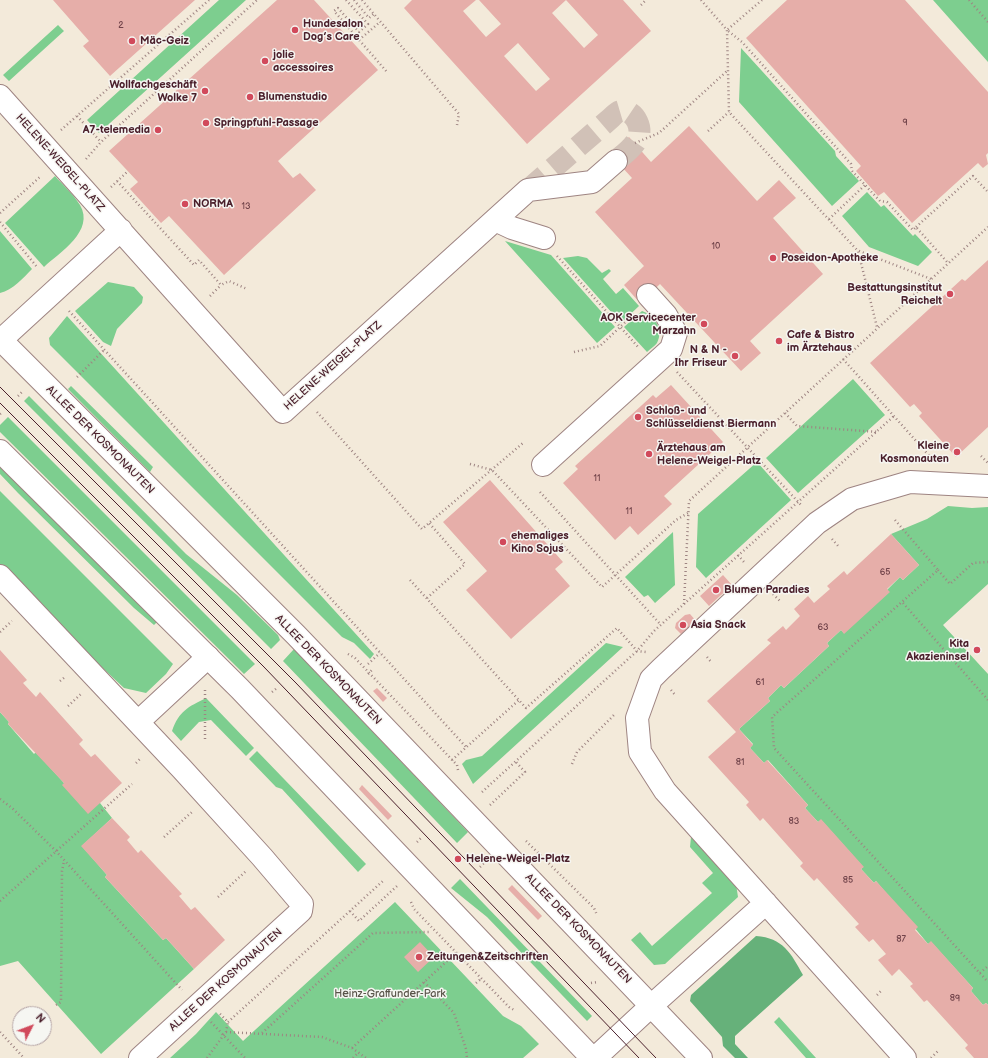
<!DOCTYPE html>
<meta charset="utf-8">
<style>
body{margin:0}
#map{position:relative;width:988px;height:1058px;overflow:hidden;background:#f3eada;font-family:"Balsamiq Sans",sans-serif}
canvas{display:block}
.north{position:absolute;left:12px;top:1006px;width:40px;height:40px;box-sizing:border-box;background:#f6f6f2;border:1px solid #b1a0a2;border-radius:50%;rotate:48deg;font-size:11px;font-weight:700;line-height:16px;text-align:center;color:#4a1f2b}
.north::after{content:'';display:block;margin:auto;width:14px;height:18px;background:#d1495b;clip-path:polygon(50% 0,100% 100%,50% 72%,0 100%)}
</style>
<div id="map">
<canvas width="988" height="1058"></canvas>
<div class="north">N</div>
</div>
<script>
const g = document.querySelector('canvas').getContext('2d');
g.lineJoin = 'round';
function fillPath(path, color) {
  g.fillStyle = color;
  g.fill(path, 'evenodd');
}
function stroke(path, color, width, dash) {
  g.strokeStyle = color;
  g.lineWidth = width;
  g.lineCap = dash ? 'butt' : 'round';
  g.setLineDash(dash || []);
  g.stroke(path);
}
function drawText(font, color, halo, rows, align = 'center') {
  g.font = font + ' "Balsamiq Sans",sans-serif';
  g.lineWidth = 3;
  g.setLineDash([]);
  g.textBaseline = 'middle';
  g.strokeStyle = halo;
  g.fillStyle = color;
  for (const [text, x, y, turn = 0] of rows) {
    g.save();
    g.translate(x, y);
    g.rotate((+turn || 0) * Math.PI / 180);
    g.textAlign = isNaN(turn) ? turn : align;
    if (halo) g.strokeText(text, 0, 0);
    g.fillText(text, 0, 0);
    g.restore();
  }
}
fillPath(new Path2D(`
 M219 0H246L99 133 87 120Z
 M933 0H988V62Z
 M58 25 64 31 9 81 3 75Z
 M741 48 835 151 836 156 859 181 832 206 739 102Z
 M55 176C63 185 73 194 80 205 95 231 60 252 44 267L5 223Z
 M867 192 881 207 884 205 913 236 915 234 932 252 918 266 869 247 842 216Z
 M0 231 32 269C23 278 13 290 0 293Z
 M505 241 551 255 615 327 597 343Z
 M578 256 587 258 602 273 609 269 611 271 603 279 616 294 623 288 639 306 621 323 563 258Z
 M108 282 134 287 143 297 142 303 117 329 111 346 103 342 75 311Z
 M642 311C655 315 664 330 657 343 655 346 650 349 647 352L624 327Z
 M67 316 374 654 370 659 354 643 342 637 50 345 49 338Z
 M853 379 885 415 798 493 766 458Z
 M71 386 153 467 150 472 68 389Z
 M29 396 186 554 237 595 278 635 280 640 271 649 24 401Z
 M8 417 255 664 244 674 0 432V425Z
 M757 462 791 500 706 578 696 567 698 514Z
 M0 467 157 622 154 625 134 608 18 493 0 474Z
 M0 491 173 664 166 674 146 693 124 688 0 572Z
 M948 506 972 508 988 507V584L943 625 988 674V1005L986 1003 983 1005 971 991 973 988 931 942 928 944 876 881 874 883 861 869 863 867 821 820 818 822 805 808 808 805 768 760 764 763 750 748 753 744 739 729 770 701 768 698 781 685 784 688 829 646 827 643 841 630 844 633 900 577 903 580 919 565 891 534 927 519Z
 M673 532 675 585 655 603 648 595 644 597 625 577Z
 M606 643 623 647 473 784 462 764 466 760 482 756Z
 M294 649 468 832 457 843 283 661Z
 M206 698 254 748 246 756 211 720 199 722 181 741 172 731C179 711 188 707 206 698Z
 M0 712 9 722 8 724 34 754 36 752 64 783 100 803 112 818 82 846 107 875 105 877 163 940 166 938 194 969 101 1054 18 961 0 966Z
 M257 751 366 864 358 872 282 789 276 787 249 759Z
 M691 837 736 884 738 897 665 964 654 965 631 940 640 932 652 946 712 893 702 883 713 873 690 847Z
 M460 879 592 1016 587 1021 487 917 451 888Z
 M395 902 503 1016 521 1026 539 1044 523 1058H170L196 1034 216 1012 243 1041Z
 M779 1017 816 1058H806L774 1022Z`), '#7dce8f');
fillPath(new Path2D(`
 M756 936C783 938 791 953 803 975L735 1036V1044L748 1058H735L723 1046 722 1037 690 1001 691 995Z`), '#66b17a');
fillPath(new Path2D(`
 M53 0H195L110 76 83 46 89 41Z
 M277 0H314L378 70 278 161 293 178 300 173 316 190 224 275 169 216 161 223 130 189 138 182 109 151Z
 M412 0H476L463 11 486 37 501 24 479 0H566L552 13 584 48 598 35 566 0H623L651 31 527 144 404 8ZM518 43 550 79 536 91 504 56Z
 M787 0H905L988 92V153L986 155 988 164 983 168 978 163 912 223 884 192 878 196 856 171 861 166 746 38Z
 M689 126 757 201 779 180 796 198 773 218 823 274 750 341 761 353 741 371 660 284 640 303 624 285 644 266 595 212 632 178 610 154 629 137 651 162Z
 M988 260V427L956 457 919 416 922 413 914 404 910 407 870 363 962 279 965 281Z
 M671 385 723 442 664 496 672 504 638 535 630 526 615 540 563 483 578 469 575 466 653 395 656 398Z
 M490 480 563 562 555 569 570 586 511 639 466 590 487 571 443 522Z
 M891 534 919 565 903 580 900 577 887 589 890 592 844 634 841 630 827 643 829 646 784 688 781 685 768 698 770 701 739 729 753 745 750 748 764 763 767 760 808 805 805 808 818 822 821 819 864 867 861 869 874 883 876 881 918 927 915 930 928 944 931 941 973 988 971 991 983 1005 986 1003 988 1005V1058H974L965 1048 968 1045 927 1000 924 1002 910 986 913 984 899 969 892 976 878 960 886 954 873 939 869 942 855 927 859 924 817 878 814 881 800 866 803 863 763 818 760 821 746 805 749 802 708 757 736 732 707 701 771 643 767 640 783 626 786 630 800 616 794 609 808 596 814 603 830 589 827 586 844 571 847 575Z
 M723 575 732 585 709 606 700 596Z
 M690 614 696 621 681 634 675 628 676 623 685 615Z
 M0 650 27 680 23 683 36 697 40 692 83 740 79 744 91 757 95 754 122 783 88 814 62 785 64 783 8 724 9 722 0 712Z
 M377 688 387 698 383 702 373 691Z
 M362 785 392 816 388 820 359 789Z
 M112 818 130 837 127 840 138 853 141 850 182 894 179 896 191 910 195 907 225 940 194 969 166 938 163 940 105 877 107 875 81 846Z
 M512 885 542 916 538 920 508 889Z
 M420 942 434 957 418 972 404 957Z`), '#e6aea9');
stroke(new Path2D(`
 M528 190 611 118C613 116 616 113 618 112 631 106 642 124 639 135 636 146 624 154 616 161`), '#d1c1b7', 22, [22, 11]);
const minor = new Path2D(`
 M0 96 283 412 528 190 592 182 616 161
 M495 220 512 228 544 238
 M1 340 121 230
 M543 465 671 349 676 333 666 315 648 295
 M0 576 182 769 262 857 302 904 301 911 140 1058
 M138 722 208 657
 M651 1006 766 903
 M905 1058 665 791 640 752 637 718 651 679 661 669 817 523 852 499 910 482 988 486`);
const major = new Path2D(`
 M0 339 296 635 701 1058
 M0 451 240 689 592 1058
 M595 1058 651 1006`);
stroke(minor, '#9e8482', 24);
stroke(major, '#9e8482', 24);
stroke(new Path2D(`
 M346 0 368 24 359 32 338 8 334 11 387 72
 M354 0 369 18 374 14
 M362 0 459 114 457 125
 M701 0 727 30 729 112 858 251 877 327
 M762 0 727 30 742 42 851 164 852 171 880 201 887 202 913 230 916 227 948 263
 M969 0 988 22
 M641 5 646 0
 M359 40 380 22
 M77 116 101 142
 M61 130 209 0
 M708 131 729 112
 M635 143 659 133 727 71
 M86 159 101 142 257 0
 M117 181 194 265 199 260 221 285 229 281 247 289
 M111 187 128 171
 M0 213 41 176
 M829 219 865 185
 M0 222 37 267
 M916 227 973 176 988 192
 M859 251 931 279
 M557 256 639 348
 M210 296 221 285
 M69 311 466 747
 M574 352 600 346 634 314
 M843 359 933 460
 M677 372 802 506
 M77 377 104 350
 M18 396 22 392
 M317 412 422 529 523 443
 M785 413 797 426 878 432
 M0 414 2 412
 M981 456 988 463
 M470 464 492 470 602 587 676 520 688 513
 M540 492 661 625
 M895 520 938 570 772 717 774 748 988 982
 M832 539 839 547
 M738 555 744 562
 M938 570 950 584 973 563 988 562
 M410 580 526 708 617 628 637 651 646 652
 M773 594 780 601
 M427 598 465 564 429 523
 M903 603 988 700
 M684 604 689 501 988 227
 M0 632 12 621
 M348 654 355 658 457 765 458 770
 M707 657 712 663
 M368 664 380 653
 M368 674 373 669
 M60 681 65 677
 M205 690V741
 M671 690 676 696
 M272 692 277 688
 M68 706 81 694
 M452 760 519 700
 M136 763 141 758
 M572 764 577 752 614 715
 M482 792 637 651 654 631 684 604 894 416
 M0 799 12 808 56 851 182 990
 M490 805 525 772 515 761
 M164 837 192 812
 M526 841 594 908 597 915
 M417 842 421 838
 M480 867 484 863
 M218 897 246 871
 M0 901 132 784
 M411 902 414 909 509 1007 514 1010
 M350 911 359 921 397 886
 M980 973 988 966
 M424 982 454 1013 466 1049 467 1058
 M476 983 482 978
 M591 983 598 982
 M877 995 882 990
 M56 1005 61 1002 62 871 64 861
 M220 1014 228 1022
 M211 1022 245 1058
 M228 1022 384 880
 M0 1032 24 1058
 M226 1032 322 1037 352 1048 366 1058
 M262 1033 373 933 429 932
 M352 1048 457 952
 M207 1058 226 1032 228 1022
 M353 1058 358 1053
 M931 1058 938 1051`), '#9e8482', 2.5, [1, 3]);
stroke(minor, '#fff', 22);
stroke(major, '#fff', 22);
stroke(new Path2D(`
 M0 387 296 683 656 1058
 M0 403 264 667 639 1058`), '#4a1f2b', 1);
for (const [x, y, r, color] of [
 [295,30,4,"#d1495b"],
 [132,41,4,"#d1495b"],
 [265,61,4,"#d1495b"],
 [205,91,4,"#d1495b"],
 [250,97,4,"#d1495b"],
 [206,123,4,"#d1495b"],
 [158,130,4,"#d1495b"],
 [185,204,4,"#d1495b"],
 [773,258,4,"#d1495b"],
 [950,294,4,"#d1495b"],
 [704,324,4,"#d1495b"],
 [779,341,4,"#d1495b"],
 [735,356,4,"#d1495b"],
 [638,417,4,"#d1495b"],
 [957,452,4,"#d1495b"],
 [649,454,4,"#d1495b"],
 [503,542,4,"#d1495b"],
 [716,590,4,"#d1495b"],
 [683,625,4,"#d1495b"],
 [977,650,4,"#d1495b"],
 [458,859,4,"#d1495b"],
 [419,957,4,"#d1495b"]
]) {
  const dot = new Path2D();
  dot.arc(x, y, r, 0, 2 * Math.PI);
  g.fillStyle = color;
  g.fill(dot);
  stroke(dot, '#f6f6f2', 1.5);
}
drawText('9px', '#71434a', null, [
 ["2",121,26],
 ["9",905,123],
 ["13",246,207],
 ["10",716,247],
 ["11",597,479],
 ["11",629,512],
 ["65",885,573],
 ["63",823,628],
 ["61",760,683],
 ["81",740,763],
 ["83",794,822],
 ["85",848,881],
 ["87",901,940],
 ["89",955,999]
]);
drawText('bold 11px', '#4a1f2b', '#f6f6f2', [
 ["Hundesalon",303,24],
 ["Dog’s Care",303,37],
 ["Mäc-Geiz",140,41],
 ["jolie",273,55],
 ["accessoires",273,68],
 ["Wollfachgeschäft",197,85,"right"],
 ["Wolke 7",197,98,"right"],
 ["Blumenstudio",258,97],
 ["Springpfuhl-Passage",214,123],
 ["A7-telemedia",150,130,"right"],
 ["NORMA",193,204],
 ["Poseidon-Apotheke",781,258],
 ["Bestattungsinstitut",942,288,"right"],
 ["Reichelt",942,301,"right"],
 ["AOK Servicecenter",696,318,"right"],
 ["Marzahn",696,331,"right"],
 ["Cafe & Bistro",787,335],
 ["im Ärztehaus",787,348],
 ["N & N -",727,350,"right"],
 ["Ihr Friseur",727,363,"right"],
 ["Schloß- und",646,411],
 ["Schlüsseldienst Biermann",646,424],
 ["Kleine",949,446,"right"],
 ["Kosmonauten",949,459,"right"],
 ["Ärztehaus am",657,448],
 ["Helene-Weigel-Platz",657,461],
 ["ehemaliges",511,536],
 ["Kino Sojus",511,549],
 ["Blumen Paradies",724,590],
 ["Asia Snack",691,625],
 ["Kita",969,644,"right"],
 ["Akazieninsel",969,657,"right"],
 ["Helene-Weigel-Platz",466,859],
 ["Zeitungen&Zeitschriften",427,957]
], 'left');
drawText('11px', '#4a1f2b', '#f6f6f2', [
 ["HELENE-WEIGEL-PLATZ",60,163,48],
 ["HELENE-WEIGEL-PLATZ",333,366,-42],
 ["ALLEE DER KOSMONAUTEN",100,440,45],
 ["ALLEE DER KOSMONAUTEN",328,670,46],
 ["ALLEE DER KOSMONAUTEN",578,929,46],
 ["ALLEE DER KOSMONAUTEN",226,980,-42]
]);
drawText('11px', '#595449', '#f6f6f2', [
 ["Heinz-Graffunder-Park",390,994]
]);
</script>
